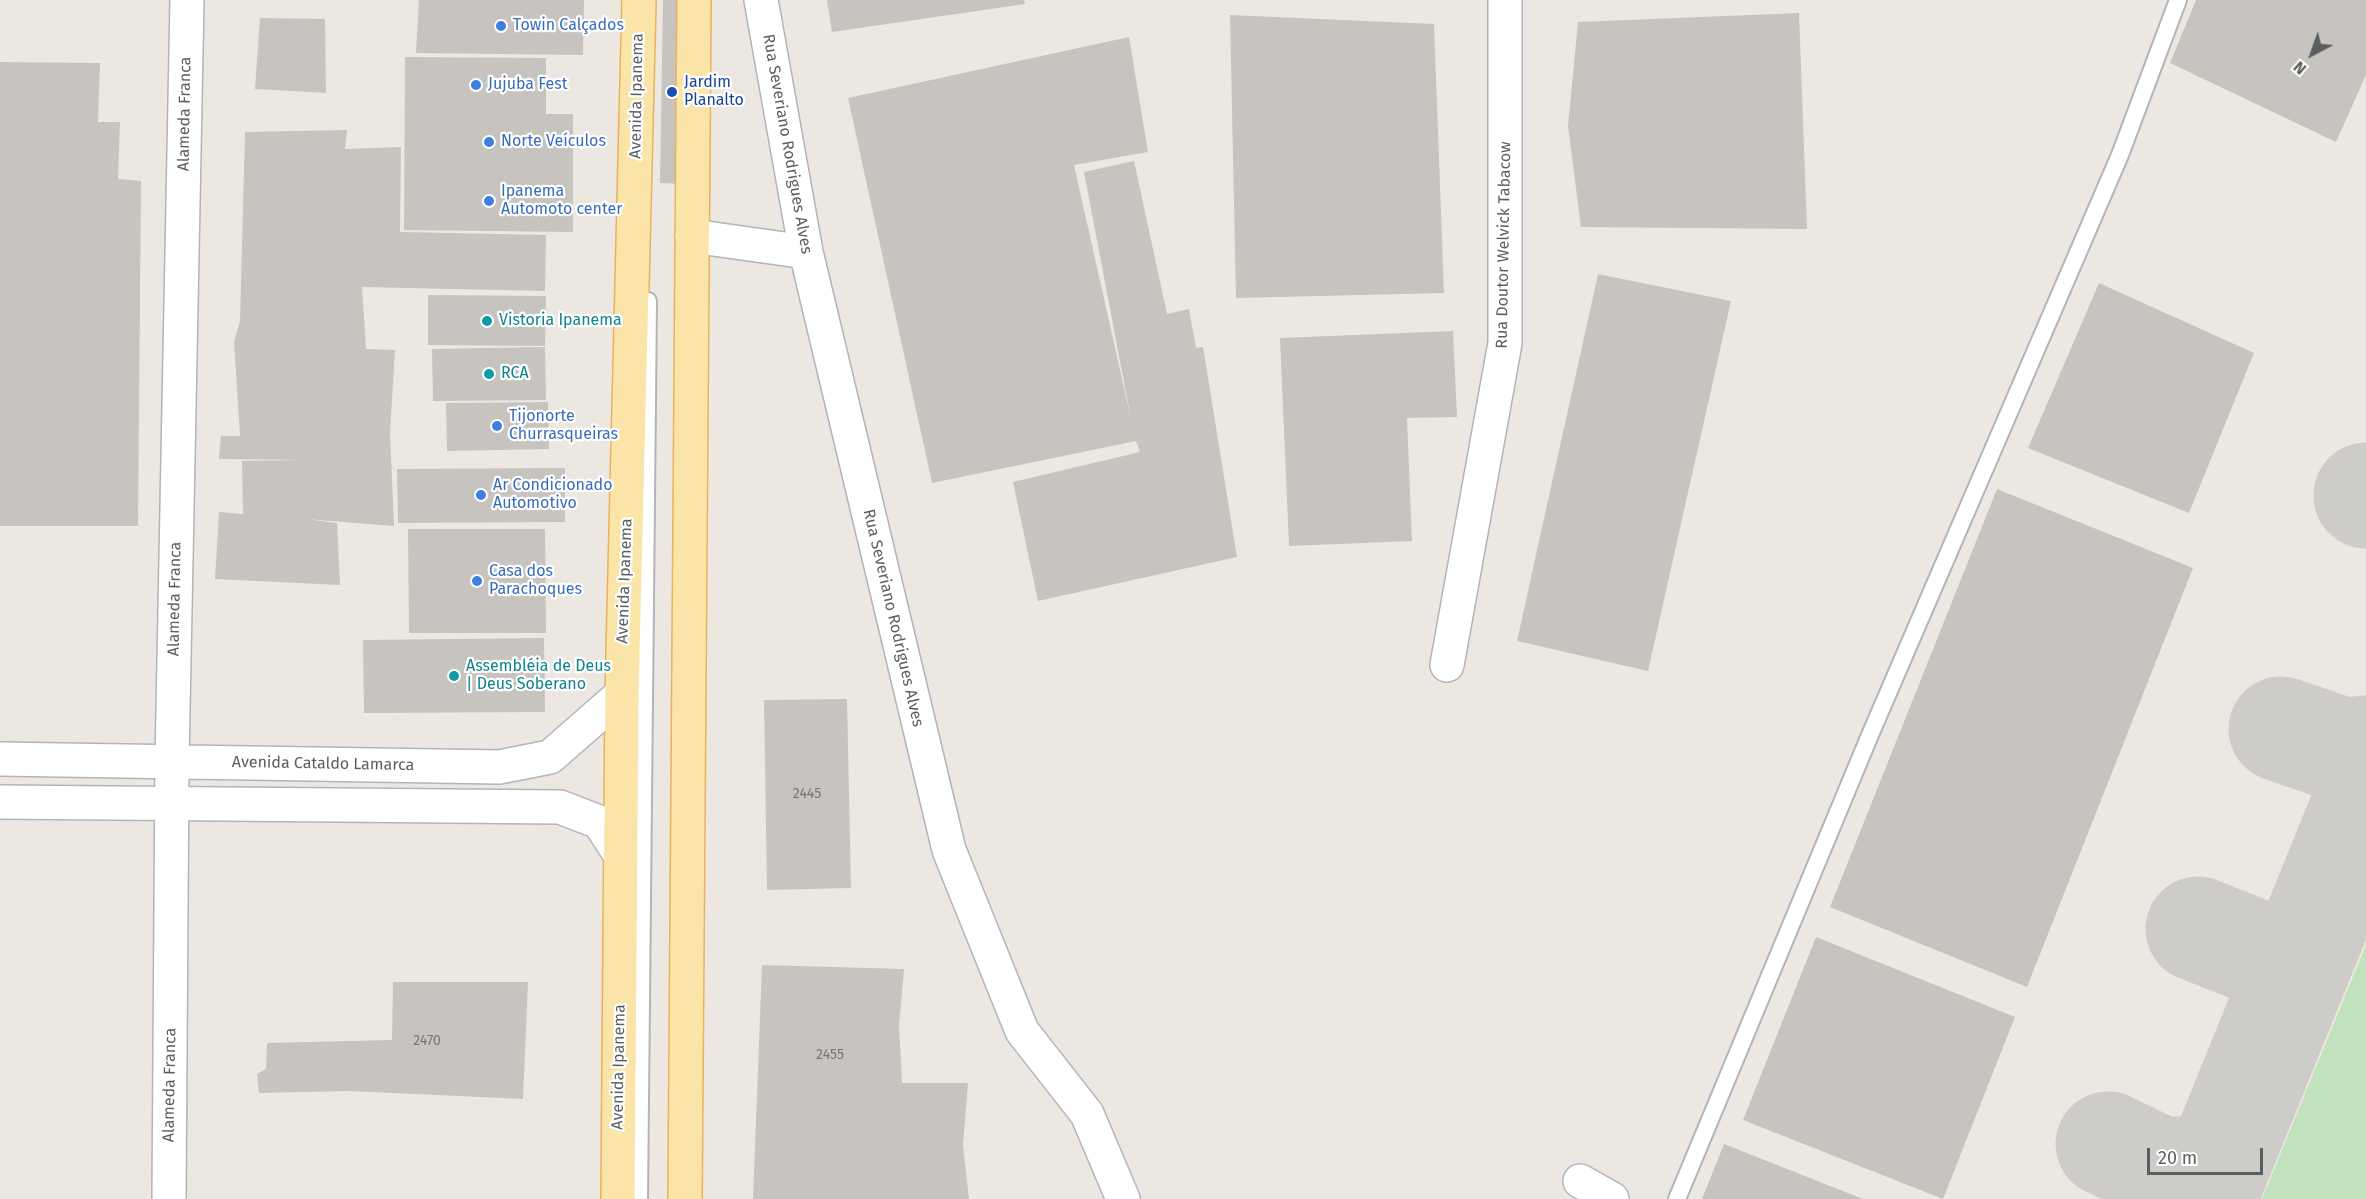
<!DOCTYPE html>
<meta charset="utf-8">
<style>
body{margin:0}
#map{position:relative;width:2366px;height:1199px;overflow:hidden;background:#ece8e1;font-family:"Fira Sans",sans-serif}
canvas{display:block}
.north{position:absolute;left:2282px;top:24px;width:60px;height:60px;-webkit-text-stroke:4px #fff;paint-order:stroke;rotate:221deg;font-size:16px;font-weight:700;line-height:24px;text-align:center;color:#5a5e61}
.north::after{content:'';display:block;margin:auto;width:21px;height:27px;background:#5a5e61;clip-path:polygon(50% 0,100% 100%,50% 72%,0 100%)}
.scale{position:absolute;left:2147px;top:1148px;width:116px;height:27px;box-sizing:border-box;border:3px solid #5a5e61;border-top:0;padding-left:8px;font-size:18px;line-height:21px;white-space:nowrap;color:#5a5e61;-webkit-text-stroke:4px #fff;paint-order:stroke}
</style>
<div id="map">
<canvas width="2366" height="1199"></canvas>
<div class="north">N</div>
<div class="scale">20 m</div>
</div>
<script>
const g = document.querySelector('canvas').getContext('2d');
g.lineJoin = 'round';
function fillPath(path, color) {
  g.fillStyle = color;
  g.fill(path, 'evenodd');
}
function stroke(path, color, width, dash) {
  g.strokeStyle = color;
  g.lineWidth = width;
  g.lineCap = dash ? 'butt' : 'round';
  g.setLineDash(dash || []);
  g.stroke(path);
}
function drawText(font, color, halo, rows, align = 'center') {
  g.font = font + ' "Fira Sans",sans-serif';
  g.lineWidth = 4.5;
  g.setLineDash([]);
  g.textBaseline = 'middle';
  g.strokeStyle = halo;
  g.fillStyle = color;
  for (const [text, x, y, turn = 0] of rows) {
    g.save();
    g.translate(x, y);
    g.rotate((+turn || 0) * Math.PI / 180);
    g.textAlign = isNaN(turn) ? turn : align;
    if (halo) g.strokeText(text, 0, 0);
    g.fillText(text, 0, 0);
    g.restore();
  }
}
fillPath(new Path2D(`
 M2366 945V1199H2262Z`), '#c2e2be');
stroke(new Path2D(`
 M2366 495V496
 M2281 729 2342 750 2366 748
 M2198 929 2261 954 2286 953 2309 940
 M2108 1144 2162 1170 2198 1168 2223 1151
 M2204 1199 2366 800`), '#ceccc9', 105);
fillPath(new Path2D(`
 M419 0H584L583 55 416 53Z
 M663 0H685L681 184 660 183Z
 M827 0H1024L1025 4 832 32Z
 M2196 0H2366V75L2336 142 2170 63Z
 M1799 13 1807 229 1581 227 1568 126 1578 22Z
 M1230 15 1434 24 1444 293 1236 298Z
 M260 18 325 19 326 93 255 89Z
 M1129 37 1148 152 1074 165 1131 419 1084 172 1134 161 1167 314 1189 309 1196 348 1203 347 1237 557 1038 601 1013 482 1140 452 1136 441 932 483 848 98Z
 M405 57 546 58V114H573V232L404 230Z
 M0 62 100 63 98 122H120L118 179 141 181 138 526H0Z
 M347 130 345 149 401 147 400 232 546 235 545 291 362 287 366 349 395 350 390 433 394 526 306 519 337 523 340 585 215 579 219 512 243 514 242 461 304 460 219 459 221 436H240L234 342 240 321 245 132Z
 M1598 274 1731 301 1648 671 1517 641Z
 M2099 283 2254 353 2189 513 2028 448Z
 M428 295 546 296 545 346 428 345Z
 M1453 331 1457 417 1407 418 1412 541 1289 546 1280 338Z
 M545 347 546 400 433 401 432 349Z
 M548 402 549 449 447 451 446 403Z
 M565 468V522L398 523 397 469Z
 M1997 489 2193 568 2027 987 1830 907Z
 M408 529H545L546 633H409Z
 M544 638 545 712 364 713 363 640Z
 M847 699 851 888 767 890 764 700Z
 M1816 937 2015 1017 1943 1199 1743 1120Z
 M762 965 904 969 899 1027 902 1083H968L963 1145 969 1199H753Z
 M393 982H528L523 1099 350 1091 259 1093 257 1074 266 1069 267 1043 392 1040Z
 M1724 1144 1863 1199H1702Z`), '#c7c3be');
const lane = new Path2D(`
 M639 1199 648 301
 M1677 1199 1870 735 2120 155 2178 0`);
const street = new Path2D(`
 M761 0 806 252 949 850 1022 1031 1087 1114 1123 1199
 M692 236 806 252
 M1447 665 1505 343V0
 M0 759 499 767 550 757 622 694
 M0 802 560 807 599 822 621 856
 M1580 1181 1612 1199
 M169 1199 172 761 187 0`);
const primary = new Path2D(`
 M618 1199 622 694 639 0
 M685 1199 694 0`);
stroke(lane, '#b2b4b8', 20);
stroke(street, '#b2b4b8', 36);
stroke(primary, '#e9b25d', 36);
stroke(lane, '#fff', 16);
stroke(street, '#fff', 33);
stroke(primary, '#fae4a7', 33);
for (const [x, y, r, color] of [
 [501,26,6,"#3f7fe0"],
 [476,85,6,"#3f7fe0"],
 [672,92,6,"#1a4fb4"],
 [489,142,6,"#3f7fe0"],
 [489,201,6,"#3f7fe0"],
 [487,321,6,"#0f9aa8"],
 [489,374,6,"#0f9aa8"],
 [497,426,6,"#3f7fe0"],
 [481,495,6,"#3f7fe0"],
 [477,581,6,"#3f7fe0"],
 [454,676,6,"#0f9aa8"]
]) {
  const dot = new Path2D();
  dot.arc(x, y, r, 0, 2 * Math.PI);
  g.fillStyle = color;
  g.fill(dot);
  stroke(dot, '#fff', 2);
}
drawText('14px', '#757778', null, [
 ["2445",807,794],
 ["2470",427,1041],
 ["2455",830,1055]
]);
drawText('16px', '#366cbe', '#fff', [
 ["Towin Calçados",513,26],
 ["Jujuba Fest",488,85],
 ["Norte Veículos",501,142],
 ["Ipanema",501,192],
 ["Automoto center",501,210],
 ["Tijonorte",509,417],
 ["Churrasqueiras",509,435],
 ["Ar Condicionado",493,486],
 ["Automotivo",493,504],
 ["Casa dos",489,572],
 ["Parachoques",489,590]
], 'left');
drawText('16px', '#164399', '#fff', [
 ["Jardim",684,83],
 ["Planalto",684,101]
], 'left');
drawText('16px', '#5a5e61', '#fff', [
 ["Avenida Ipanema",637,96,-89],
 ["Alameda Franca",185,114,-89],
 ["Rua Severiano Rodrigues Alves",787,144,80],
 ["Rua Doutor Welvick Tabacow",1504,245,-89],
 ["Avenida Ipanema",625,581,-88],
 ["Alameda Franca",175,599,-89],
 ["Rua Severiano Rodrigues Alves",893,618,77],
 ["Avenida Cataldo Lamarca",323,764,1],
 ["Avenida Ipanema",619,1067,-89],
 ["Alameda Franca",170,1085,-89]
]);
drawText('16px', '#0d838f', '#fff', [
 ["Vistoria Ipanema",499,321],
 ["RCA",501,374],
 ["Assembléia de Deus",466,667],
 ["| Deus Soberano",466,685]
], 'left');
</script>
